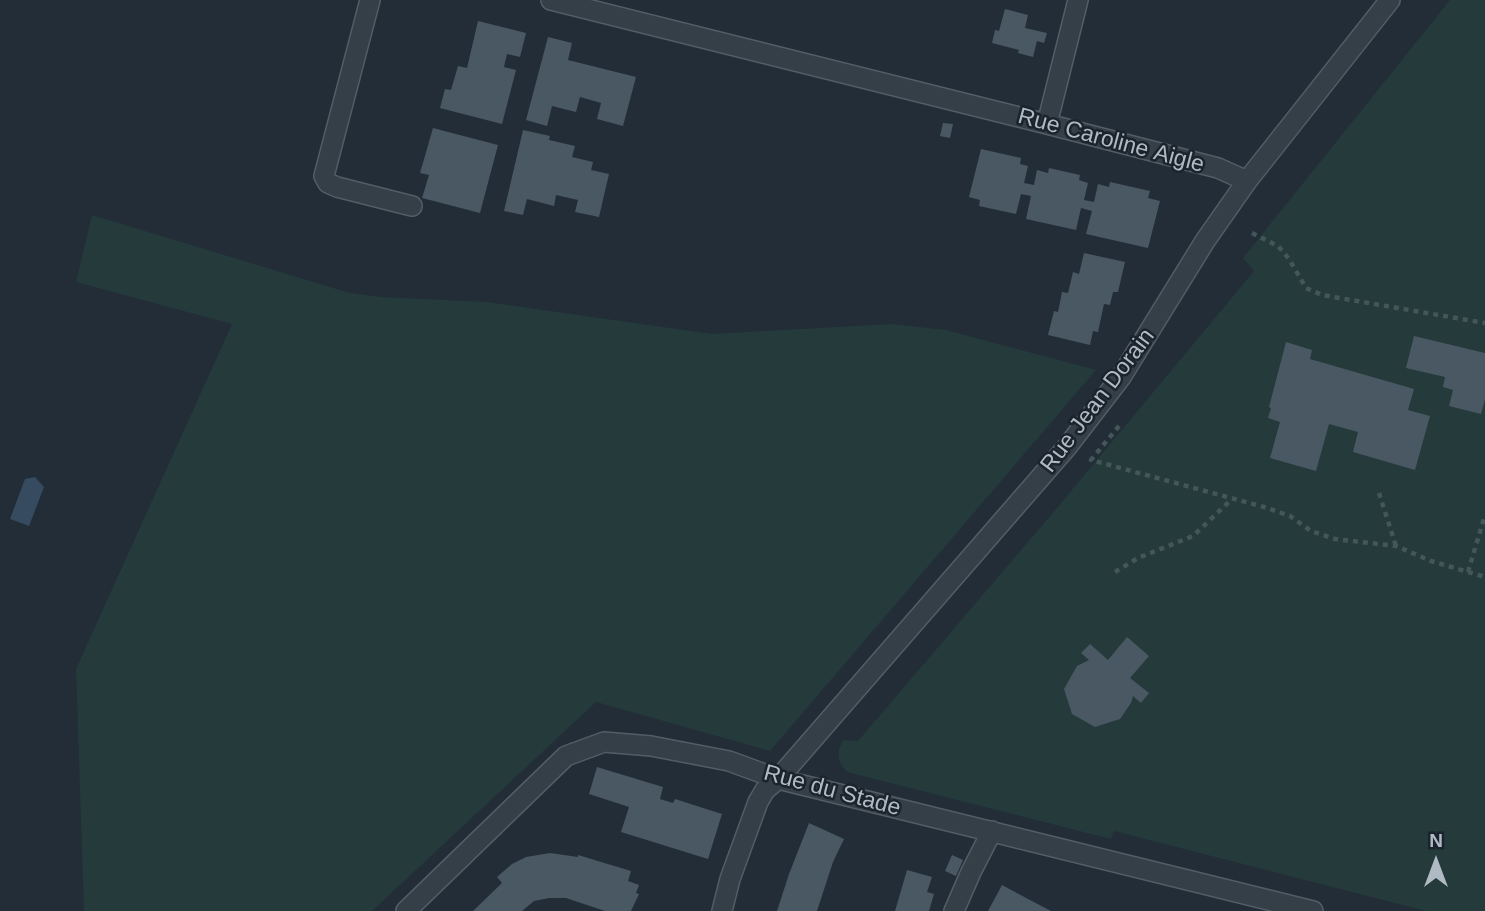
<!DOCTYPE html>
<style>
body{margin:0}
#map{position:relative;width:1485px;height:911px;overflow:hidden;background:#222d38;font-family:Arial,sans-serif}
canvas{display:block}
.north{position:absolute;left:1401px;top:827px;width:70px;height:70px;-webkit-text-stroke:5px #1b242d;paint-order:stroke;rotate:0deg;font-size:19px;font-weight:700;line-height:28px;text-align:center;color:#b0bac5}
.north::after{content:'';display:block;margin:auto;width:24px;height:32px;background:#b0bac5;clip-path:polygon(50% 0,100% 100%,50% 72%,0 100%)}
</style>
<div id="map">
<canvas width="1485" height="911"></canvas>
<div class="north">N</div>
</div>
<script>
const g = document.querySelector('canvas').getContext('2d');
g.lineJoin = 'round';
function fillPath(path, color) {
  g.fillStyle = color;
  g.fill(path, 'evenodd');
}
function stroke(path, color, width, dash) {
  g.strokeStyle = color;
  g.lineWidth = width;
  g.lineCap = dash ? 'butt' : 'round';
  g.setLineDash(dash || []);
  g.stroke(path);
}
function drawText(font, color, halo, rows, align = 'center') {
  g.font = font + ' Arial,sans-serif';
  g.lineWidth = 5;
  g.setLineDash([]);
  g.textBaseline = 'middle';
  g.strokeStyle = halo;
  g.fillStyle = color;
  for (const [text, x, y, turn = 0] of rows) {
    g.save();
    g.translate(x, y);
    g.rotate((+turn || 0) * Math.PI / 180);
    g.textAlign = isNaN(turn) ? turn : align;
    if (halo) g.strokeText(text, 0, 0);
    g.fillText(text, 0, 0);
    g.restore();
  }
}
fillPath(new Path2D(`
 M1450 0H1485V911H1426L1114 831 1111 839 847 772C837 761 836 754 843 740L858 741 1051 515 1254 271 1243 258Z
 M92 215 350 293 381 297 487 302 712 334 891 324 946 330 1096 370 770 751 596 702 372 911H84L76 669 232 324 76 282Z`), '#253a3a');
fillPath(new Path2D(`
 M35 477 44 487 29 526 10 519 25 479Z`), '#364b5f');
fillPath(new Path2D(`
 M1005 9 1028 15 1025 28 1047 33 1044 43 1037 41 1033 57 1018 53 1019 50 992 43 995 30 999 31Z
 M478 21 526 33 520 57 507 54 504 67 516 70 502 124 440 108 445 89 451 90 458 66 467 68Z
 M548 37 572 43 568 60 636 77 623 126 597 119 601 103 580 97 576 112 552 106 547 126 526 120Z
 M943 123 953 124 950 138 940 136Z
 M433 128 498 145 480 213 422 198 429 175 420 173Z
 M523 130 550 136 549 140 575 146 572 157 593 162 591 170 609 174 599 217 575 212 578 200 556 195 554 206 527 199 523 215 504 211Z
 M981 149 1021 158 1020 164 1028 166 1024 183 1034 185 1037 170 1048 173 1049 168 1080 175 1079 180 1088 183 1084 200 1094 202 1098 184 1109 187 1110 182 1150 191 1148 198 1160 201 1148 248 1086 234 1092 211 1081 208 1076 230 1026 219 1031 196 1021 194 1016 214 979 206 980 200 969 197Z
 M1084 253 1125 262 1118 292H1113L1110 305 1104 304 1098 332 1093 331 1090 345 1048 335 1054 311 1058 312 1062 292 1068 293 1073 272 1079 274Z
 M1414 336 1485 353V399L1481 414 1449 406 1453 390 1443 387 1445 377 1406 368Z
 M1286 342 1312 350 1310 359 1414 389 1408 410 1430 416 1415 470 1353 452 1358 432 1329 424 1316 471 1270 458 1280 422 1268 418 1271 408 1269 407Z
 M1127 637 1149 656 1130 678 1149 693 1141 703 1133 696 1131 703 1120 719 1095 727 1072 714 1064 689 1077 666 1089 660 1081 653 1090 644 1108 660Z
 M597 767 663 787 660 799 673 803 675 799 722 814 708 859 621 832 629 807 589 794Z
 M809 823 844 839 833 862 817 911H777L789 874Z
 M550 853 578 857V855L631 871 628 881 639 885 636 893 639 894 631 911H605L566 898H549L534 901 522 911H473L502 883 497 877 512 864 526 857Z
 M952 855 963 860 956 876 945 871Z
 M907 870 932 877 927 892 934 894 929 911H895Z
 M1002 885 1030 900 1051 911H988Z`), '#4a5864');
const street = new Path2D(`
 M370 0 324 176 328 183 337 187 412 206
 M551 0 1047 124 1218 168 1247 181
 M1047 124 1078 0
 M406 911 566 756 604 742 651 746 729 761 778 779 1313 911
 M722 911 730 879 758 802 765 790 778 779 1067 447 1121 377 1205 241 1247 181 1390 0
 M954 911 971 872 992 831`);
stroke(street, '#535d66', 22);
stroke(new Path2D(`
 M1252 233 1278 246 1289 259 1306 288 1322 295 1485 323
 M1119 426 1091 460 1264 507 1290 516 1311 531 1335 539 1396 546 1431 561 1485 577
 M1379 493 1396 546
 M1115 572 1138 558 1193 536 1232 499
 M1468 572 1485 515`), '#435758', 4.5, [5, 5]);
stroke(street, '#353f48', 19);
drawText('23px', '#b0bac5', '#1b242d', [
 ["Rue Caroline Aigle",1111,141,15],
 ["Rue Jean Dorain",1098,401,-53],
 ["Rue du Stade",832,791,15]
]);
</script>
